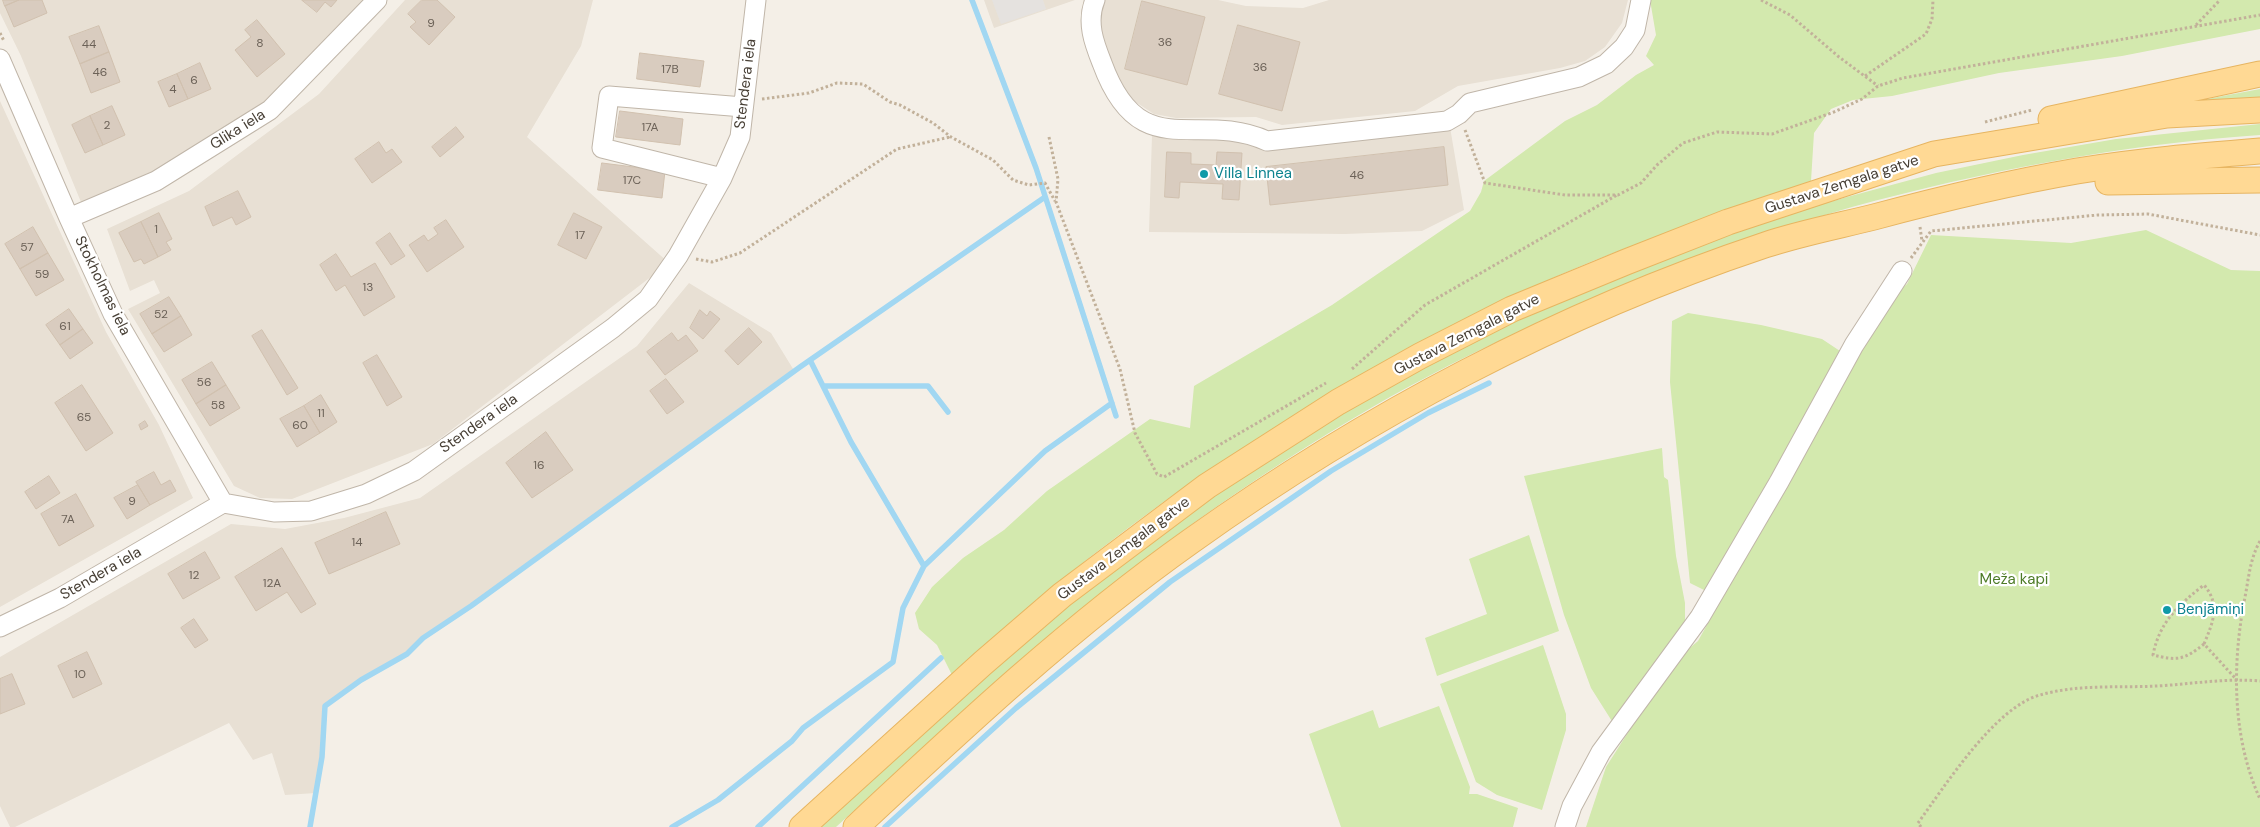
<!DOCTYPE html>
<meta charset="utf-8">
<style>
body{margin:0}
canvas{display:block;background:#f4efe7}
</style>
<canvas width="2260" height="827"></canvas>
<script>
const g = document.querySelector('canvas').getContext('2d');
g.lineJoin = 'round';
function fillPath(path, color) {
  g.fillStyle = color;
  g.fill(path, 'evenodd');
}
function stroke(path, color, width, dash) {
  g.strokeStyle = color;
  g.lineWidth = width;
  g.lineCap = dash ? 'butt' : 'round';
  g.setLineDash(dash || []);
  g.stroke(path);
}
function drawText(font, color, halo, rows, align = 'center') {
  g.font = font + ' "DM Sans",sans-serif';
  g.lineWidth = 4.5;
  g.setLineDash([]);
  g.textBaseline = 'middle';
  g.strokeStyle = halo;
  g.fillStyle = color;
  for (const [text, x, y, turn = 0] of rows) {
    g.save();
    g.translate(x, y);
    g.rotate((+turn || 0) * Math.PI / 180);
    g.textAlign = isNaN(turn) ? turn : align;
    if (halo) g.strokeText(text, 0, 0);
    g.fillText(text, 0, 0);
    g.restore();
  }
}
fillPath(new Path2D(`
 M0 0H364L272 98 178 161 83 207 21 56 0 13Z
 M405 0H593L581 46 527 137 669 263 433 444 292 499 260 498 234 486 128 309 160 293 154 280 130 291 107 229 189 191 319 94Z
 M984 0H1075L994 28Z
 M1104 0H1218L1246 6 1303 8 1329 0H1628L1622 23 1605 47 1585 61 1560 68 1458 86 1415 111 1282 125 1256 117 1176 118 1154 114 1134 101 1118 82 1105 52 1100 24Z
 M0 101 106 332 159 425 193 498 0 607Z
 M1450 127 1464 210 1422 231 1345 234 1149 232 1152 135 1237 136Z
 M689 283 771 333 795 372 603 508 471 606 423 638 407 654 361 680 325 706 322 757 316 793 285 795 272 753 253 760 229 723 15 827H10L0 806V657L231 524 285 529 344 518 420 498 637 346Z`), '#e8e0d4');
fillPath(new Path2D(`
 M1650 0H2260V29L2122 56 1999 73 1892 96 1853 100 1831 109 1814 133 1811 181C1729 214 1644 238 1562 274 1339 374 1131 508 952 675L937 645 919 629 915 613 932 587 963 558 1004 530 1047 491 1150 419 1190 428 1194 386 1332 305 1470 211 1481 192 1484 181 1565 121 1597 105 1636 75 1654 65 1646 56 1656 35Z
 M2260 89V101L2192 105 2202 100Z
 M2260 124V135C2123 144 1985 171 1852 207 1795 223 1739 245 1683 266 1625 288 1567 310 1510 336 1402 385 1298 449 1202 517 1071 609 954 720 836 827H818L1032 634 1193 509 1346 410 1501 327 1586 289 1761 222 1847 197 1936 173 2023 155 2116 139Z
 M2146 230 2231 270 2260 271V827H1586L1606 767 1673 662 1698 641 1888 300 1907 284 1931 235 2071 243Z
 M1688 313 1761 325 1822 339 1843 353 1710 593 1690 583 1670 382 1672 321Z
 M1662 448 1664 477 1668 480 1676 556 1685 603V621L1615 726 1591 688 1564 615 1524 476Z
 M1529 535 1559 631 1437 676 1425 638 1487 614 1469 559Z
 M1543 645 1566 714V730L1542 810 1497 795 1476 782 1440 684Z
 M1439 706 1470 787 1469 794H1477L1518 808 1513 827H1341L1309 734 1373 710 1379 728Z`), '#d3e9ae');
fillPath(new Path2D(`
 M992 0H1043L1046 9 1001 24Z`), '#e5e2df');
stroke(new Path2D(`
 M972 0 1036 168 1116 416
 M810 360 851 442 924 566
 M823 386H928L948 412
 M310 827 322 757 325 706 361 680 407 654 423 638 471 606 800 367 1045 197
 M672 827 718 800 792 741 803 728 893 662 903 608 924 566 1045 451 1112 403
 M758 827 941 658
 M885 827 1016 708 1170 582 1331 471 1428 413 1489 383`), '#a1d7f2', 5.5);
const building = new Path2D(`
 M3 0H19L5 6Z
 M19 0H42L47 13 14 27 5 6Z
 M302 0H337L331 7 325 2 317 12Z
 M422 0H437L455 17 429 45 410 27 416 22 408 14Z
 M1142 1 1205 17 1187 85 1125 69Z
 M257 20 285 54 257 77 235 50 251 37 245 30Z
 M1238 25 1300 42 1282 111 1219 94Z
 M99 26 109 52 80 64 69 37Z
 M109 52 120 82 91 93 80 64Z
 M640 53 704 61 700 87 637 79Z
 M200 63 211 89 188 99 177 74Z
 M177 74 188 99 169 107 158 82Z
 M112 106 125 135 103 145 90 116Z
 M620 111 683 119 680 145 616 137Z
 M90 116 103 145 85 153 72 125Z
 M456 127 464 137 440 157 432 147Z
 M379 142 386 153 392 149 402 162 372 183 355 159Z
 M1444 147 1448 185 1270 205 1266 167Z
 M1167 152 1191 153V164L1216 165 1217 152 1242 153 1239 200 1222 199 1223 184 1180 182 1179 198 1165 197Z
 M602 163 665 171 662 198 598 190Z
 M238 191 251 217 236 225 232 217 213 226 205 207Z
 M159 213 172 239 166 242 171 250 158 257 141 222Z
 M574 213 602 227 586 259 558 245Z
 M446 220 464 247 427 272 409 245 424 235 428 241 438 234 434 228Z
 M141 222 158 257 144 264 141 259 134 262 119 233Z
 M33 227 48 253 20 269 5 244Z
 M390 233 405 256 391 265 376 243Z
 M48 253 64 280 36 296 20 269Z
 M336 254 351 277 375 263 395 297 364 316 345 285 336 291 320 265Z
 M169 297 181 316 152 334 140 314Z
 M69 309 83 329 60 345 46 325Z
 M700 310 707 316 710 311 720 319 703 339 690 328Z
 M181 316 192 335 164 352 152 334Z
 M749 328 762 342 738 365 725 351Z
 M83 329 93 343 70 359 60 345Z
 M262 330 298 388 287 395 252 336Z
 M672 333 678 341 686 335 698 351 665 375 647 352Z
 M377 355 402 397 387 406 363 363Z
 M212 362 226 385 196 404 182 380Z
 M666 379 684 402 667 414 650 391Z
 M82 385 113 433 86 451 55 403Z
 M226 385 240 408 210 426 196 404Z
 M321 395 337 422 320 433 304 406Z
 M304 406 320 433 297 447 280 419Z
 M145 421 148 426 141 430 139 425Z
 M546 432 573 470 532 498 506 463Z
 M154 472 161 485 170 480 176 491 150 505 136 482Z
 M49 476 60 493 36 509 25 492Z
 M138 485 150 505 127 519 114 498Z
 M76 494 94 526 59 546 41 514Z
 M386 512 400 544 329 574 315 543Z
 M282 548 316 604 301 613 287 592 256 611 235 577Z
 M205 552 220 578 183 599 168 574Z
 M194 619 208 640 195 648 181 628Z
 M87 652 102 684 73 698 58 666Z
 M12 674 25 704 0 714V679Z`);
fillPath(building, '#d9ccbf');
stroke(building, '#d1c1af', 1);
const minor = new Path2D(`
 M1095 0C1086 22 1094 43 1102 63 1140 167 1196 109 1267 141L1447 121 1459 114 1470 103 1579 77 1606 64 1624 47 1635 30 1641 0
 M0 59 69 218 113 314 223 503
 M722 178 602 148 609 96 743 107
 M69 218 156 181 270 110 377 0
 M0 627 60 598 223 503 274 512 311 511 366 494 414 471 613 328 648 299 678 256 722 178 740 137 756 0
 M1565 827 1572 806 1601 752 1700 617 1779 482 1854 345 1902 271`);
const major = new Path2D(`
 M2051 119 2260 74
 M2108 182 2260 180
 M802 827 983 663 1062 595 1207 486 1338 402 1420 356 1512 309 1626 262 1728 222 1934 154 2167 115 2260 110
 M856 827C963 727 1071 626 1191 541 1366 416 1561 313 1765 245 1801 233 1838 226 1874 217 1941 199 2008 183 2077 171 2138 161 2199 156 2260 151`);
stroke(minor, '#c0b6a9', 21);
stroke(major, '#e7b561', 27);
stroke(new Path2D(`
 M1761 0 1790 15 1839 57 1878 86
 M2196 25 2220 0
 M0 33 4 41
 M1865 76 1926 34 1932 19 1933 0
 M762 99 809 93 837 83 863 84 890 102 900 105 933 123 951 137 993 160 1013 180 1029 185 1045 183 1055 201
 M1985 122 2032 110
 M1465 130 1485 183 1565 195H1618L1641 183 1657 165 1683 143 1717 132 1772 134 1834 112 1862 99 1878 86 1903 78 2260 15
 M1049 137 1058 179 1056 202 1120 369 1135 433 1157 474 1164 477 1326 383
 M1920 227 1922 241
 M1911 258 1931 231 2098 215 2148 214 2260 235
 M696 259 712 262 740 253 897 149 950 137
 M1352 369 1425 305 1617 195
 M2260 541C2251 557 2249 574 2246 592 2232 660 2231 735 2260 799
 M2204 644C2213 622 2221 605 2204 585 2178 605 2159 623 2153 655 2178 661 2184 660 2204 644L2236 679
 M1921 827 1918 823C1945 786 1995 707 2040 695 2078 684 2119 688 2157 686 2192 684 2225 678 2260 681`), '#c2b19a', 3, [2.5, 2.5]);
stroke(minor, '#fff', 19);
stroke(major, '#ffd994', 25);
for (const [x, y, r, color] of [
 [1204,174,5,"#0f9aa8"],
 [2167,610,5,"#0f9aa8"]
]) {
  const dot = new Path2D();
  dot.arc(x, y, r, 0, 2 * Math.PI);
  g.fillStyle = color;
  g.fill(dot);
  stroke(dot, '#fff', 2);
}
drawText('12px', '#6c6258', null, [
 ["9",431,24],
 ["36",1165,43],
 ["8",260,44],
 ["44",89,45],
 ["36",1260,68],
 ["17B",670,70],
 ["46",100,73],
 ["6",194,81],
 ["4",173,90],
 ["2",107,126],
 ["17A",650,128],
 ["46",1357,176],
 ["17C",632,181],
 ["1",156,230],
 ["17",580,236],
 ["57",27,248],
 ["59",42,275],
 ["13",368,288],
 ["52",161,315],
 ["61",65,327],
 ["56",204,383],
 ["58",218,406],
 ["11",321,414],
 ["65",84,418],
 ["60",300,426],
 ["16",539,466],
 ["9",132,502],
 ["7A",68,520],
 ["14",357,543],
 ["12",194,576],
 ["12A",272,584],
 ["10",80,675]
]);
drawText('15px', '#473f35', '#fff', [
 ["Stendera iela",746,84,-83],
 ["Glika iela",238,130,-32],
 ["Gustava Zemgala gatve",1842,185,-18],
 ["Stokholmas iela",102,286,64],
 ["Gustava Zemgala gatve",1467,335,-27],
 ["Stendera iela",479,424,-35],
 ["Gustava Zemgala gatve",1124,549,-37],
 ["Stendera iela",101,574,-30]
]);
drawText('15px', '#0d838f', '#fff', [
 ["Villa Linnea",1214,174],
 ["Benjāmiņi",2177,610]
], 'left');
drawText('15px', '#4d7b27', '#fff', [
 ["Meža kapi",2014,580]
]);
</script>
